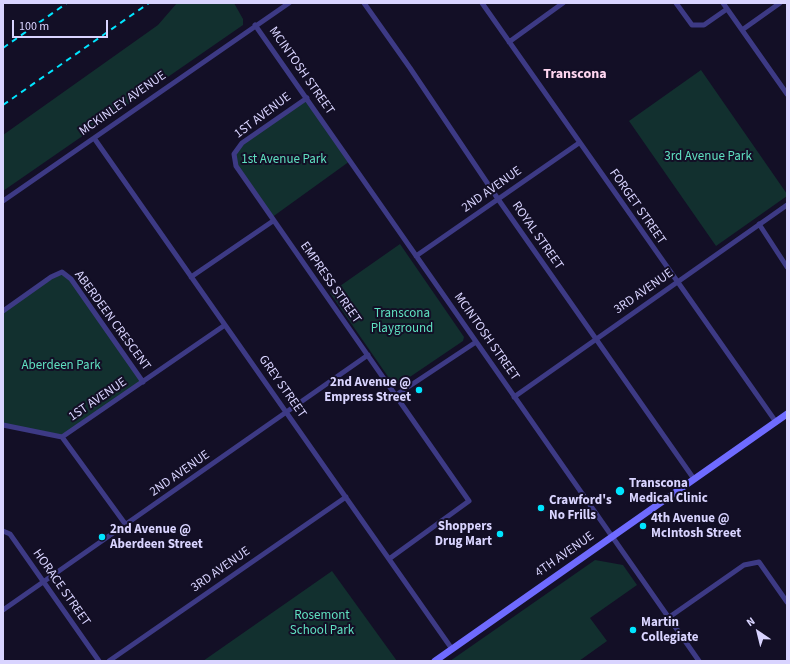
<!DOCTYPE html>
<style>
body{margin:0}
#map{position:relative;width:790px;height:664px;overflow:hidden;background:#130f26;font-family:"Source Sans 3",sans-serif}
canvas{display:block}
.frame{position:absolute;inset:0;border:4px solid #d9d4ff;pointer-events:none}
.north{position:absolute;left:738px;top:612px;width:40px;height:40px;-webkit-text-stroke:3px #130f26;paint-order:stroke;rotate:325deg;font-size:11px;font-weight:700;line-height:16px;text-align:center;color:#d9d4ff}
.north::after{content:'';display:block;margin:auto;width:14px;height:18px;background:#d9d4ff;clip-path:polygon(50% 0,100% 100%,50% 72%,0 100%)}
.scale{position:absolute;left:12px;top:20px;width:96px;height:18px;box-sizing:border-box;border:2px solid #d9d4ff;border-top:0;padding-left:5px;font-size:12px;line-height:14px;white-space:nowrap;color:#d9d4ff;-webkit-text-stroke:3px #130f26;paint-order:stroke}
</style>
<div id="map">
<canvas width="790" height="664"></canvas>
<div class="frame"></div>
<div class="north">N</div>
<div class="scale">100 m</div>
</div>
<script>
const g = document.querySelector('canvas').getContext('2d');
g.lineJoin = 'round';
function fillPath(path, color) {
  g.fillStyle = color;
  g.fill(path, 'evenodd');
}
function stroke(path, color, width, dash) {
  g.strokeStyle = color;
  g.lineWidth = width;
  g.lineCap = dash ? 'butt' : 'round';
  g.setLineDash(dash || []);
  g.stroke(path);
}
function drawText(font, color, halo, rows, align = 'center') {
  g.font = font + ' "Source Sans 3",sans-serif';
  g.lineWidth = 4;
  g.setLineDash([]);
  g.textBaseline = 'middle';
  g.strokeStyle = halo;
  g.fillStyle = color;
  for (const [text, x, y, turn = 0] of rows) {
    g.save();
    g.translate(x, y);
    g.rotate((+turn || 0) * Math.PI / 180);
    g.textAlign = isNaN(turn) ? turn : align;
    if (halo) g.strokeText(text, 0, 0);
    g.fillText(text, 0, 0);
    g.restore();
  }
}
fillPath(new Path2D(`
 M177 3H234L243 19V25L3 191V135L158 25Z
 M701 70 787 194V196L716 246 629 121Z
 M307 98 350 161 271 218 236 166 234 154 242 143Z
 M400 244 464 337 463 341 398 385 391 381 330 293Z
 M62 272 71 279 143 382 62 437 3 425V311Z
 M595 560 623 565 637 585 590 618 607 641 579 661H450Z
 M332 571 397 661H203Z`), '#12302f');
stroke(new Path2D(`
 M364 3 410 68 498 199 694 479
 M482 3 776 422
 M676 3 692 25H704L727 9
 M723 3 787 94
 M255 25 699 661
 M742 30 780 3
 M509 42 563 3
 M307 98 242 143 234 154 236 166 469 501 389 559
 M94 138 452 649
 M3 201 289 3
 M759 224 787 267
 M416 256 579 143
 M191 277 273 221
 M3 311 51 277 62 272 71 279 143 382
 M396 395 476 342
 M514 397 787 205
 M3 425 62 437
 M62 437 225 325
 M62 437 126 525
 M3 531 10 534 99 661
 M3 610 368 355
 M668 618 744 565 759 562 787 602
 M109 661 346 497`), '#3d3a85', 5);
stroke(new Path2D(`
 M435 661 787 414`), '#6f6bff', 7);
stroke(new Path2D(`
 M3 48 67 3
 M3 105 149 3`), '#00e5ff', 2, [6, 5]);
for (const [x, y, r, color] of [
 [419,390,4,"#00e5ff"],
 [620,491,5,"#00e5ff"],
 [541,508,4,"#00e5ff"],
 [643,526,4,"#00e5ff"],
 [500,534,4,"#00e5ff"],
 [102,537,4,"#00e5ff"],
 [633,630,4,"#00e5ff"]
]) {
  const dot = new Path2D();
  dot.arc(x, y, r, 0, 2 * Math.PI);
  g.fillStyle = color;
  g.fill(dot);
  stroke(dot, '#130f26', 1.5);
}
drawText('13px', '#d9d4ff', '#130f26', [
 ["MCINTOSH STREET",301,71,55],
 ["MCKINLEY AVENUE",123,104,-35],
 ["1ST AVENUE",263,116,-37],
 ["2ND AVENUE",492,190,-35],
 ["FORGET STREET",637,207,55],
 ["ROYAL STREET",537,236,55],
 ["EMPRESS STREET",330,283,55],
 ["3RD AVENUE",644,292,-35],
 ["ABERDEEN CRESCENT",112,321,54],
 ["MCINTOSH STREET",486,337,55],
 ["GREY STREET",282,387,55],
 ["1ST AVENUE",98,400,-34],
 ["2ND AVENUE",180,474,-35],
 ["4TH AVENUE",565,555,-35],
 ["3RD AVENUE",221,570,-35],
 ["HORACE STREET",61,588,55]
]);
drawText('13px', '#5fe0c0', '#130f26', [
 ["3rd Avenue Park",708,157],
 ["1st Avenue Park",284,160],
 ["Transcona",402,314],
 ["Playground",402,329],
 ["Aberdeen Park",61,366],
 ["Rosemont",322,616],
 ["School Park",322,631]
]);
drawText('bold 13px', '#d9d4ff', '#130f26', [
 ["2nd Avenue @",411,383,"right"],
 ["Empress Street",411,398,"right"],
 ["Transcona",629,484],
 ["Medical Clinic",629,499],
 ["Crawford's",549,501],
 ["No Frills",549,516],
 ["4th Avenue @",651,519],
 ["McIntosh Street",651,534],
 ["Shoppers",492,527,"right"],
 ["Drug Mart",492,542,"right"],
 ["2nd Avenue @",110,530],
 ["Aberdeen Street",110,545],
 ["Martin",641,623],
 ["Collegiate",641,638]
], 'left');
drawText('bold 14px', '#ffd6f0', '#130f26', [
 ["Transcona",575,75]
]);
</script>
